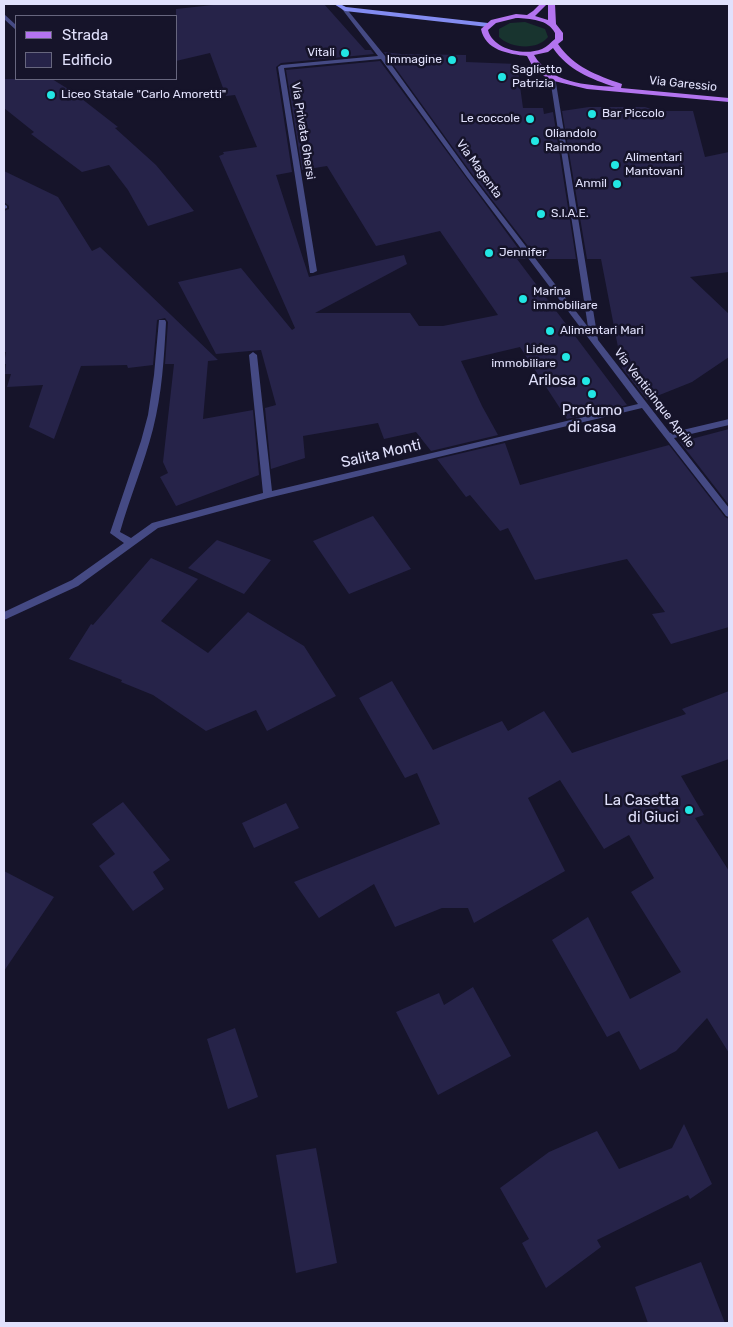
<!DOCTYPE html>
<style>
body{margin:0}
#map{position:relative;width:733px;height:1327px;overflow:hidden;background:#16142a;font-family:Rubik,sans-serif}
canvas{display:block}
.frame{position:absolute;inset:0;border:5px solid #e1e1fc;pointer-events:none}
.legend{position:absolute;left:15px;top:15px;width:162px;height:65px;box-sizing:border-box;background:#16142a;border:1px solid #67667e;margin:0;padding:6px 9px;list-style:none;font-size:15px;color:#e1e1fc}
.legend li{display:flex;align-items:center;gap:10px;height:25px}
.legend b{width:25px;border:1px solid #67667e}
</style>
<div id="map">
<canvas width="733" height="1327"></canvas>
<div class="frame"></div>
<ul class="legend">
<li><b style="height:6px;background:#b374ef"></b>Strada</li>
<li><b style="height:14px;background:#262349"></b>Edificio</li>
</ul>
</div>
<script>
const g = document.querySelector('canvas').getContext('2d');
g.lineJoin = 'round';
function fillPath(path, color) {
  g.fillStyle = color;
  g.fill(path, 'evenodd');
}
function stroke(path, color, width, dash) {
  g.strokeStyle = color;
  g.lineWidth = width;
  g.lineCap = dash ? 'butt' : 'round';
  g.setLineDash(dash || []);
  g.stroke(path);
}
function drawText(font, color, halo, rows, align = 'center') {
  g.font = font + ' Rubik,sans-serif';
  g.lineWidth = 5;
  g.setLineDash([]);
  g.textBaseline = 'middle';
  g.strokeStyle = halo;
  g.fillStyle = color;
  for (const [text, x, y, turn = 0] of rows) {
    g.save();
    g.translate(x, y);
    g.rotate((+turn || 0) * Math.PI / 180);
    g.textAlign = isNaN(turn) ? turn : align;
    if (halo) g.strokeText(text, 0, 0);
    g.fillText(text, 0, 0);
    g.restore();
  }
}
fillPath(new Path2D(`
 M525 22 545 29 548 37C537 51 510 48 499 37V29L510 23Z`), '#18342f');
fillPath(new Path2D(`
 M222 4H324L365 50H371L374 54 281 63 276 67 292 172 276 175 309 277 404 255 407 264 315 313H410L419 326H443L498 315 440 231 376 246 327 166 302 170 286 70 380 61 526 259H517L627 405 567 419 520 347 461 361 482 406 498 435 431 451 416 432 384 439 378 423 303 436 305 458 271 469 265 408 276 405 261 350 216 354 178 282 241 268 292 330 295 328 219 156 224 154 223 152 257 147 235 95 226 96 210 53 176 61V9Z
 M384 52 401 54 466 55V62L517 64 523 108H543L544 114 553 112 576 259H538L472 174Z
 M4 79H52L73 92 118 127 115 128 156 165 194 211 148 226 128 190 109 165 82 172 31 134 34 132 4 108Z
 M589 107H645L657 111H693L705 157 729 152V272L690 277 729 314V357L692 382 647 400 622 368 601 259H587L562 111Z
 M4 171 58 197 92 251 100 247 218 360 208 361 203 419 253 410 259 475 176 506 160 477 168 473 163 462 174 364H165L168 322 165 318 157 320 153 365 128 368 127 365 81 366 54 439 29 427 43 385 7 387 11 374H5L6 364H4L6 352H4V211L9 209V206L4 202Z
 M729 429V505L680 442Z
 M505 443 520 485 669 445 725 517 729 519V627L671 644 652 614 665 612 627 559 535 580 508 528 500 531 470 495 466 497 437 459Z
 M373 516 411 569 349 594 313 541Z
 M217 540 271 560 244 594 188 568Z
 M151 558 198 579 161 621 208 653 248 612 304 646 336 696 267 731 256 710 206 731 153 695 121 682 122 680 69 659 91 624 93 625Z
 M392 681 433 750 502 721 508 731 544 711 572 753 686 714 682 709 729 691V759L681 776 704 815 695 818 729 871V1053L707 1018 676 1051 640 1070 619 1031 607 1037 552 940 588 917 630 999 681 972 631 892 654 878 629 835 604 849 560 780 528 798 565 871 474 923 468 908H442L395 927 374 884 319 918 294 882 440 824 417 773 405 778 359 698Z
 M123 802 170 860 153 872 164 889 133 911 99 866 115 854 92 824Z
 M286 803 299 828 254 848 242 823Z
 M4 871 54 897 4 971Z
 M473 987 511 1056 438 1095 396 1012 439 993 444 1005Z
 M235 1028 258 1097 228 1109 207 1039Z
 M684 1124 712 1184 690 1199 688 1195 597 1240 601 1247 546 1288 522 1243 529 1239 500 1188 549 1152 597 1131 619 1169 672 1148Z
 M316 1148 337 1263 296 1273 276 1155Z
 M701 1262 725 1323H648L635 1287Z`), '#262349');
fillPath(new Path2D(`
 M345 7 385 56 471 175 588 327 550 78 555 77 598 340 670 433 729 419V425L674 438 729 508V517L726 516 642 408 268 498 158 528 78 586 4 620V612L72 580 124 543 110 533 141 441 148 415 154 375 159 320H165L166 322C164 358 162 394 153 429 144 464 130 497 120 532L131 538 152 523 263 493 249 355 253 352 257 355 272 491 638 404 467 177 381 59 284 68 317 271 313 273H310L278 67 281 65 378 56 342 9Z
 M4 14 16 25V30L4 19Z
 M4 204 7 206V208L4 209Z`), '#454a84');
fillPath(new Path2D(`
 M334 4H340L346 7 488 23 491 25 488 27 345 11Z`), '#838cf1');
fillPath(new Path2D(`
 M540 4H547L535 16 548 20V4H555L556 24 563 33V40L558 44C574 67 596 75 622 84L621 88 729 98V102L587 89 550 80 534 69 527 56C508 54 485 50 481 29L491 20 516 14 527 15 533 11ZM516 18C530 19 548 19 555 33V39C551 42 547 47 542 49 525 56 493 50 488 30L496 23ZM553 48C568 70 591 79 615 87 586 85 550 83 534 55L548 52Z`), '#b374ef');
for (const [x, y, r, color] of [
 [345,53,5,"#22e6e4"],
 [452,60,5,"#22e6e4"],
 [502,77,5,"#22e6e4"],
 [51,95,5,"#22e6e4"],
 [592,114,5,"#22e6e4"],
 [530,119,5,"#22e6e4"],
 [535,141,5,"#22e6e4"],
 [615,165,5,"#22e6e4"],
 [617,184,5,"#22e6e4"],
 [541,214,5,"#22e6e4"],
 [489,253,5,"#22e6e4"],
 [523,299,5,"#22e6e4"],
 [550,331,5,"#22e6e4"],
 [566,357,5,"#22e6e4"],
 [586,381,5,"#22e6e4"],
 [592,394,5,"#22e6e4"],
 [689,810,5,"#22e6e4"]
]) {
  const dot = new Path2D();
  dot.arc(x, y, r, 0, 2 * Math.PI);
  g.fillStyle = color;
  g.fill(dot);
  stroke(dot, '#16142a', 2);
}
drawText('12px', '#e1e1fc', '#16142a', [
 ["Vitali",335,53,"right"],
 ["Immagine",442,60,"right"],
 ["Saglietto",512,70],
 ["Patrizia",512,84],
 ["Liceo Statale \"Carlo Amoretti\"",61,95],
 ["Bar Piccolo",602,114],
 ["Le coccole",520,119,"right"],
 ["Oliandolo",545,134],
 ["Raimondo",545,148],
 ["Alimentari",625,158],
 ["Mantovani",625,172],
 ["Anmil",607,184,"right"],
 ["S.I.A.E.",551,214],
 ["Jennifer",499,253],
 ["Marina",533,292],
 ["immobiliare",533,306],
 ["Alimentari Mari",560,331],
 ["Lidea",556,350,"right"],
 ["immobiliare",556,364,"right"]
], 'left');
drawText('12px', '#e1e1fc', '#16142a', [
 ["Via Garessio",683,84,6],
 ["Via Privata Ghersi",303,131,81],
 ["Via Magenta",479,169,54],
 ["Via Venticinque Aprile",654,398,52]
]);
drawText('15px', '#e1e1fc', '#16142a', [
 ["Arilosa",576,381],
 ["Profumo",592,411,"center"],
 ["di casa",592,428,"center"],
 ["La Casetta",679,801],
 ["di Giuci",679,818]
], 'right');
drawText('15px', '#e1e1fc', '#16142a', [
 ["Salita Monti",381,454,-13]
]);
</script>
